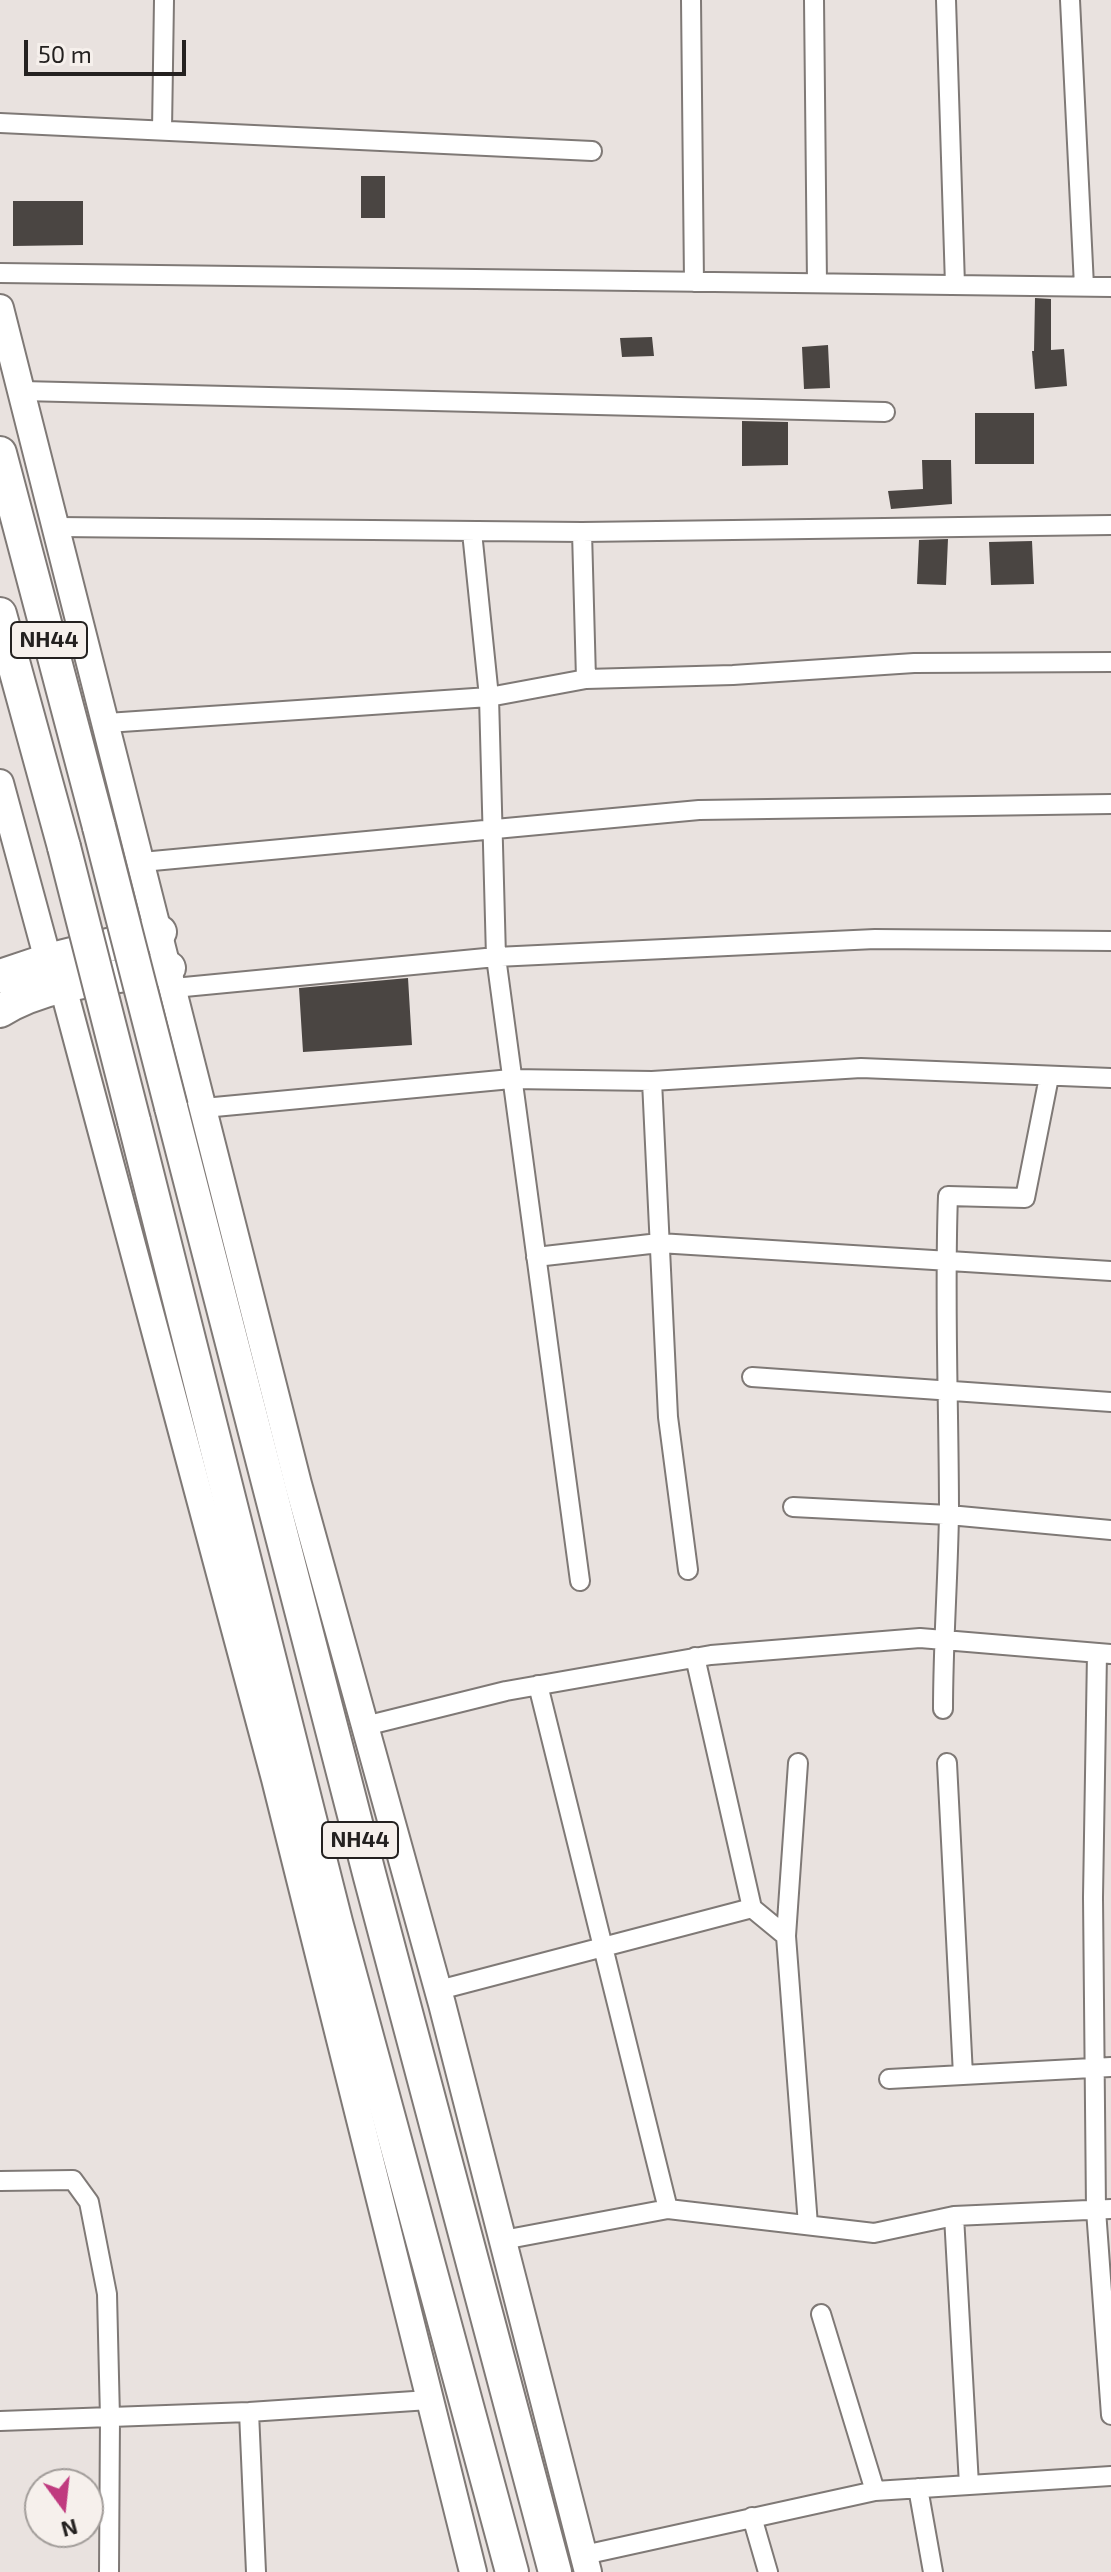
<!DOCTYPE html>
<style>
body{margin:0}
#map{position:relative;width:1111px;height:2572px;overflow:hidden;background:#e9e2df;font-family:"Exo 2",sans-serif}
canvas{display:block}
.north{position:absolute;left:24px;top:2468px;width:80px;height:80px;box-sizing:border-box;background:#f6f0ec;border:2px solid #a29d9a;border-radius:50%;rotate:165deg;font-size:22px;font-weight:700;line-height:32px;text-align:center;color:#242120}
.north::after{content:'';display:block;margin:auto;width:28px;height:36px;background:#c03b7f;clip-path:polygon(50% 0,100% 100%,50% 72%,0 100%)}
.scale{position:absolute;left:24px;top:40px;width:162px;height:36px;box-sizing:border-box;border:4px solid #242120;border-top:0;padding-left:10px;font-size:24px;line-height:28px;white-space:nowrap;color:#242120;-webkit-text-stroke:6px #f6f0ec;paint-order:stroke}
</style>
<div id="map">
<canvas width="1111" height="2572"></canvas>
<div class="north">N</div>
<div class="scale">50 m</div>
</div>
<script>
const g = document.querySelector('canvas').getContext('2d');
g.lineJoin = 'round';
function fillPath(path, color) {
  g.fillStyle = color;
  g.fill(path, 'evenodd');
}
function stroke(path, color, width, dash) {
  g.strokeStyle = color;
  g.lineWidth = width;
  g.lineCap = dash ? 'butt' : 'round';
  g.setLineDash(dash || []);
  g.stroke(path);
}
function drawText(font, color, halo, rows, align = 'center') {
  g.font = font + ' "Exo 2",sans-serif';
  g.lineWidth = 8;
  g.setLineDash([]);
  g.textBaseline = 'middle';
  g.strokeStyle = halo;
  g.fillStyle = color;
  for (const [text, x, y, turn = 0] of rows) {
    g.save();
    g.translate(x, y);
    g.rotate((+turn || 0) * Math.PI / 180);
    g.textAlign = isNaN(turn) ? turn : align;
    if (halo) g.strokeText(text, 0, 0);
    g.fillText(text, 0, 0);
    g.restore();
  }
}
fillPath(new Path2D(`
 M361 176H385V218H361Z
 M13 201H83V245L13 246Z
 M1035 298 1051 299V350L1064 349 1067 386 1035 389 1032 351H1034Z
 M652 337 654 356 622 357 620 338Z
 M828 345 830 388 804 389 802 347Z
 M975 413H1034V464H975Z
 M742 421 788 422V465L742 466Z
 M922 460H951L952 504 891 509 888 491 923 489Z
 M948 539 946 585 917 584 919 540Z
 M1032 541 1034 584 991 585 989 542Z
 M408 978 412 1045 303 1052 299 988Z`), '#4a4542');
const street = new Path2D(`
 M691 0 694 282
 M814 0 817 283
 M946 0 955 285
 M1070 0 1084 286
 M0 123 592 151
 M162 130 164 0
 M0 273 1111 287
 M22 391 885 412
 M57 527 582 532 1111 525
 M472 532 489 697 496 957 580 1581
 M582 532 586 679
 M107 723 489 697 586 679 733 675 914 663 1111 662
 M142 862 699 810 1111 804
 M174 988 496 957 875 939 1111 941
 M652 1081 668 1417 688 1570
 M204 1108 511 1079 652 1081 861 1068 1111 1078
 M536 1257 659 1243 1111 1271
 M752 1377 1111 1402
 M793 1507 949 1515 1111 1530
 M1097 1653 1093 1897 1096 2210 1111 2415
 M695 1657 752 1908 786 1936 808 2225
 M538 1685 668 2209
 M943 1709C943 1643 948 1579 949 1513 949 1407 944 1302 948 1196L1025 1198 1049 1077
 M365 1726 506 1691 711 1655 920 1638 1111 1654
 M947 1763 963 2075
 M786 1936 798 1763
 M439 1990 752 1908
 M889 2079 1111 2067
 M0 2181 73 2180 89 2202 107 2294 110 2418 109 2572
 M954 2216 969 2485
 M503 2240 668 2209 874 2233 954 2216 1111 2209
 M821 2314 875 2491
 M249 2412 256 2572
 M0 2421 249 2412 429 2400
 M918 2488 933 2572
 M752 2517 768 2572
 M584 2555 875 2491 1111 2476`);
const secondary = new Path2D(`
 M0 308 298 1484 442 2004 588 2572
 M0 783 48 960 63 987 275 1779 473 2572`);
const highway = new Path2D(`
 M0 453 99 827
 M0 614 64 847
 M0 976 48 960 160 932
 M0 1011C48 981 114 978 169 968
 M171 1107 370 1877 555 2572
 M134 1121 336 1922 512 2572`);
stroke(street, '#7f7976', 22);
stroke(secondary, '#7f7976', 30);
stroke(highway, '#7f7976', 36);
stroke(street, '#fff', 18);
stroke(secondary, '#fff', 26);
stroke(highway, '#fff', 32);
const highwayBridge = new Path2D(`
 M99 827 171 1107
 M64 847 134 1121`);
stroke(highwayBridge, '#7f7976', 36, []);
stroke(highwayBridge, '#fff', 32);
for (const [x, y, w] of [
 [49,640,76],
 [360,1840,76]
]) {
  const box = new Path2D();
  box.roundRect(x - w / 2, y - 18, w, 36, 6);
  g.fillStyle = '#f6f0ec';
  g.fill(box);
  stroke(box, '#242120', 2);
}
drawText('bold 22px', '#242120', null, [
 ["NH44",49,640],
 ["NH44",360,1840]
]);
</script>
